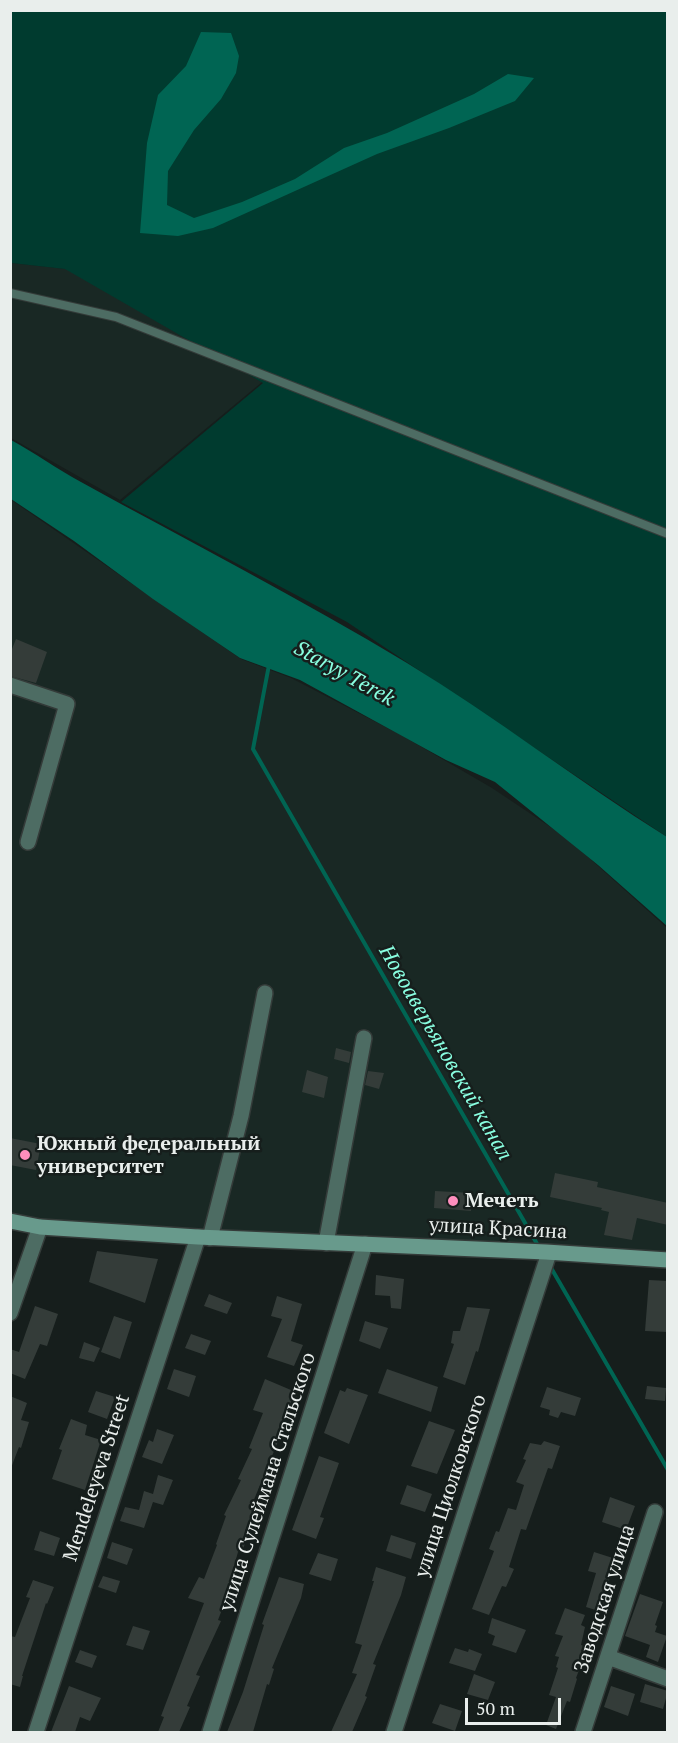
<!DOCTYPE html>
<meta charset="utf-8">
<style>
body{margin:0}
#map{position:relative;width:678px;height:1743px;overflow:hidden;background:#161e1c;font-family:"PT Serif",serif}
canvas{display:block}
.frame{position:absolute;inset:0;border:12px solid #e9eeec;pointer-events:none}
.scale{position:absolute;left:465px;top:1698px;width:96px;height:27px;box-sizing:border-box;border:3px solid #e9eeec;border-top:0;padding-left:8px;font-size:18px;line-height:21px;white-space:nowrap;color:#e9eeec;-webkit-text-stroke:4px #161e1c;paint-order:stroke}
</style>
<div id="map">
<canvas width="678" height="1743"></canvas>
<div class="frame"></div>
<div class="scale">50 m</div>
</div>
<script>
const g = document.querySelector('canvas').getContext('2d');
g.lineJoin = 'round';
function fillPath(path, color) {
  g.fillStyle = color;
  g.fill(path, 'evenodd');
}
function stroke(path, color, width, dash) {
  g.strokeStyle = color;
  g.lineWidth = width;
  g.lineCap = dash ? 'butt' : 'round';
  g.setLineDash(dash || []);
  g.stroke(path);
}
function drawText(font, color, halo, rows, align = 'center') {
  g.font = font + ' "PT Serif",serif';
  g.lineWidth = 5;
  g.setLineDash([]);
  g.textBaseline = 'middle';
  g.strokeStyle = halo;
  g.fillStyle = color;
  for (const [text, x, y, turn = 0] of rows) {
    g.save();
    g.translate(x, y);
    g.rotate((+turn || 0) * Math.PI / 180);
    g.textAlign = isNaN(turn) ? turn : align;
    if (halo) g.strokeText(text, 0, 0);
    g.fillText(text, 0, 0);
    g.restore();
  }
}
fillPath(new Path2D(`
 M11 263 67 269 262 382 120 500 11 438Z
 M10 499 241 659 291 678 401 735 492 788 567 838 667 928V1263L11 1220Z`), '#192824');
fillPath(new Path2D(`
 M11 11H667V837L347 622 121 502 263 383 65 269 11 263Z`), '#003b2f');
fillPath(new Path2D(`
 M201 32 231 33 239 56 236 73 221 99 194 130 168 171 167 205 194 218 242 202 295 179 344 148 387 133 474 94 508 74 534 78 515 101 449 128 377 154 213 228 178 236 140 233 147 143 158 95 186 66Z
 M11 440C35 453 57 469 81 482 190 542 301 599 407 663 496 717 579 782 667 837V926L598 865 495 782 446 760 300 680 240 658 153 599 74 541 11 499Z`), '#006553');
stroke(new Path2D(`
 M269 665 253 749 540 1249
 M550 1266 668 1470`), '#006553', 4);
fillPath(new Path2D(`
 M16 639 47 652 36 683 10 676V654Z
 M336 1048 351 1052 349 1063 334 1059Z
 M307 1070 328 1077 324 1098 302 1092Z
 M368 1071 384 1073 379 1089 365 1085Z
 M10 1138 41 1144 36 1170 10 1165Z
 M555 1173 598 1182 597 1187 668 1203V1225L637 1218 632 1240 604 1235 609 1212 601 1210 602 1208 550 1197Z
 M435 1191 472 1193 471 1211 434 1208Z
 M97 1251 158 1259 145 1303 89 1282Z
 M376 1275 404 1279 401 1309 391 1308 390 1296 375 1295Z
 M649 1280 668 1281V1332L645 1331Z
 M209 1294 232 1303 227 1314 204 1306Z
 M277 1296 302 1304 291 1341 303 1345 294 1366 267 1357 282 1319 271 1316Z
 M35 1306 58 1314 47 1346 40 1344 25 1379 10 1373V1349L19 1352Z
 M467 1307 490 1309 478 1352 476 1351 465 1385 443 1377 454 1344 451 1343 453 1331H460Z
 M114 1316 132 1322 120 1359 101 1352Z
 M365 1321 388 1328 380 1349 359 1341Z
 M191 1334 211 1341 205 1355 185 1348Z
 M84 1342 100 1348 94 1362 79 1358Z
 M174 1369 196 1376 189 1397 167 1389Z
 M387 1369 438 1387 431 1412 378 1393Z
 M265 1379 298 1393 253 1502 256 1503 245 1532 248 1533 242 1553 238 1552 228 1588 230 1589 218 1620 221 1621 196 1675 200 1676 187 1706 190 1707 179 1732H158L164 1717 161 1716 204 1603 188 1598 199 1577 204 1579 217 1545 216 1544 226 1516 224 1515 241 1480 238 1479 252 1449 249 1448 263 1413 253 1410Z
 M647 1386 666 1388 665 1401 645 1399Z
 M547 1387 581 1398 575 1416 561 1412 558 1418 549 1415 550 1410 540 1407Z
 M347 1388 368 1395 349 1444 324 1433 340 1390 345 1392Z
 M96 1391 115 1397 107 1419 88 1412Z
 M10 1396 27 1403 21 1420 29 1422 21 1448 19 1447 11 1468Z
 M71 1419 87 1425 85 1435 101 1440 85 1490 52 1479 62 1450 59 1449Z
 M429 1421 455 1430 437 1474 411 1466Z
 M157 1429 174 1435 162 1464 142 1457 149 1440 153 1442Z
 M544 1441 560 1446 552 1469 548 1468 526 1530 521 1529 509 1567 514 1569 506 1587 502 1586 489 1615 472 1609 494 1551 489 1549 496 1531 499 1532 508 1508 516 1510 524 1485 516 1482 526 1460 523 1459 530 1443 541 1445Z
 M319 1456 339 1463 320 1517 324 1518 316 1539 292 1530Z
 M158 1475 173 1480 163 1505 153 1502 144 1528 120 1521 125 1507 139 1510 144 1491 153 1494Z
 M407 1485 432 1494 425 1512 400 1504Z
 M610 1497 635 1506 626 1530 602 1522Z
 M40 1531 60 1538 54 1556 34 1550Z
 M391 1535 416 1543 411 1559 386 1551Z
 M112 1542 133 1549 127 1565 107 1558Z
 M594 1552 616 1559 606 1589 610 1591 602 1612 586 1607 596 1573 588 1571Z
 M318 1553 338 1559 331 1581 309 1574Z
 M376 1567 406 1577 401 1595 373 1664 376 1665 365 1696 367 1697 352 1732H331L357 1674 352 1673 362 1645 355 1643 374 1581H372Z
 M103 1576 120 1581 116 1593 98 1587Z
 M279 1577 304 1584 301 1598 272 1668 274 1669 269 1685 267 1684 253 1732H227L243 1692 264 1625 262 1624Z
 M33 1580 54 1587 47 1604 46 1603 22 1676H23L20 1687 10 1684V1636L15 1637 30 1598 26 1597Z
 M640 1594 663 1602 655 1625 657 1626 655 1632 667 1636 658 1662 646 1657 650 1645 625 1636Z
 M565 1608 585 1615 581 1625 585 1627 581 1645 588 1647 576 1678 577 1679 570 1702 567 1701 556 1729 546 1725 556 1697 549 1695 558 1668 556 1667 559 1657 555 1656 563 1636 555 1634Z
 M492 1618 526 1630 516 1653 492 1645 495 1636 488 1633Z
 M133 1626 150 1631 143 1650 126 1645Z
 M455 1648 468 1652 469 1649 482 1654 475 1671 449 1663Z
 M80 1650 97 1656 92 1668 75 1662Z
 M474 1674 495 1682 488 1700 467 1694Z
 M645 1684 668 1691 663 1709 640 1702Z
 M69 1686 101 1698 90 1721 80 1717 75 1732H51Z
 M611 1686 635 1694 628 1716 604 1707Z
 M440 1704 462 1711 455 1731 432 1723Z`), '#343c39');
const lane = new Path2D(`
 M10 293 116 317 668 534`);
const street = new Path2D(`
 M10 685 67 704 28 842
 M210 1238 241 1116 265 993
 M326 1243 364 1038
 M10 1313 40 1227
 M608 1657 668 1679
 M36 1732 198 1237
 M210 1732 365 1244
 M394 1732 549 1253
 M583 1732 655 1512`);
const secondary = new Path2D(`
 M10 1221 40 1227 198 1237 546 1252 668 1260`);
stroke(lane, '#343b39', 10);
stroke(street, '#343b39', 18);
stroke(secondary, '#343b39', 18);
stroke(lane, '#4d6c63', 8);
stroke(street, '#4d6c63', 15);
stroke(secondary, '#689a8c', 15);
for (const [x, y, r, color] of [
 [25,1155,6,"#fe8ebd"],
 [453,1201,6,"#fe8ebd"]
]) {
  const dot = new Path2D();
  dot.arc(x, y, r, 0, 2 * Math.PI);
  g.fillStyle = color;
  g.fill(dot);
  stroke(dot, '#161e1c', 2);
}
drawText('bold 20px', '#e9eeec', '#161e1c', [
 ["Южный федеральный",37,1144],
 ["университет",37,1167],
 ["Мечеть",465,1201]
], 'left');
drawText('20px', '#e9eeec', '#161e1c', [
 ["улица Красина",498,1229,3],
 ["Mendeleyeva Street",97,1478,-72],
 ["улица Сулеймана Стальского",268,1482,-72],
 ["улица Циолковского",451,1486,-72],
 ["Заводская улица",605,1599,-72]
]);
drawText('italic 21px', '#89fee0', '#161e1c', [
 ["Staryy Terek",344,674,29],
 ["Новоаверьяновский канал",445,1053,60]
]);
</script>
